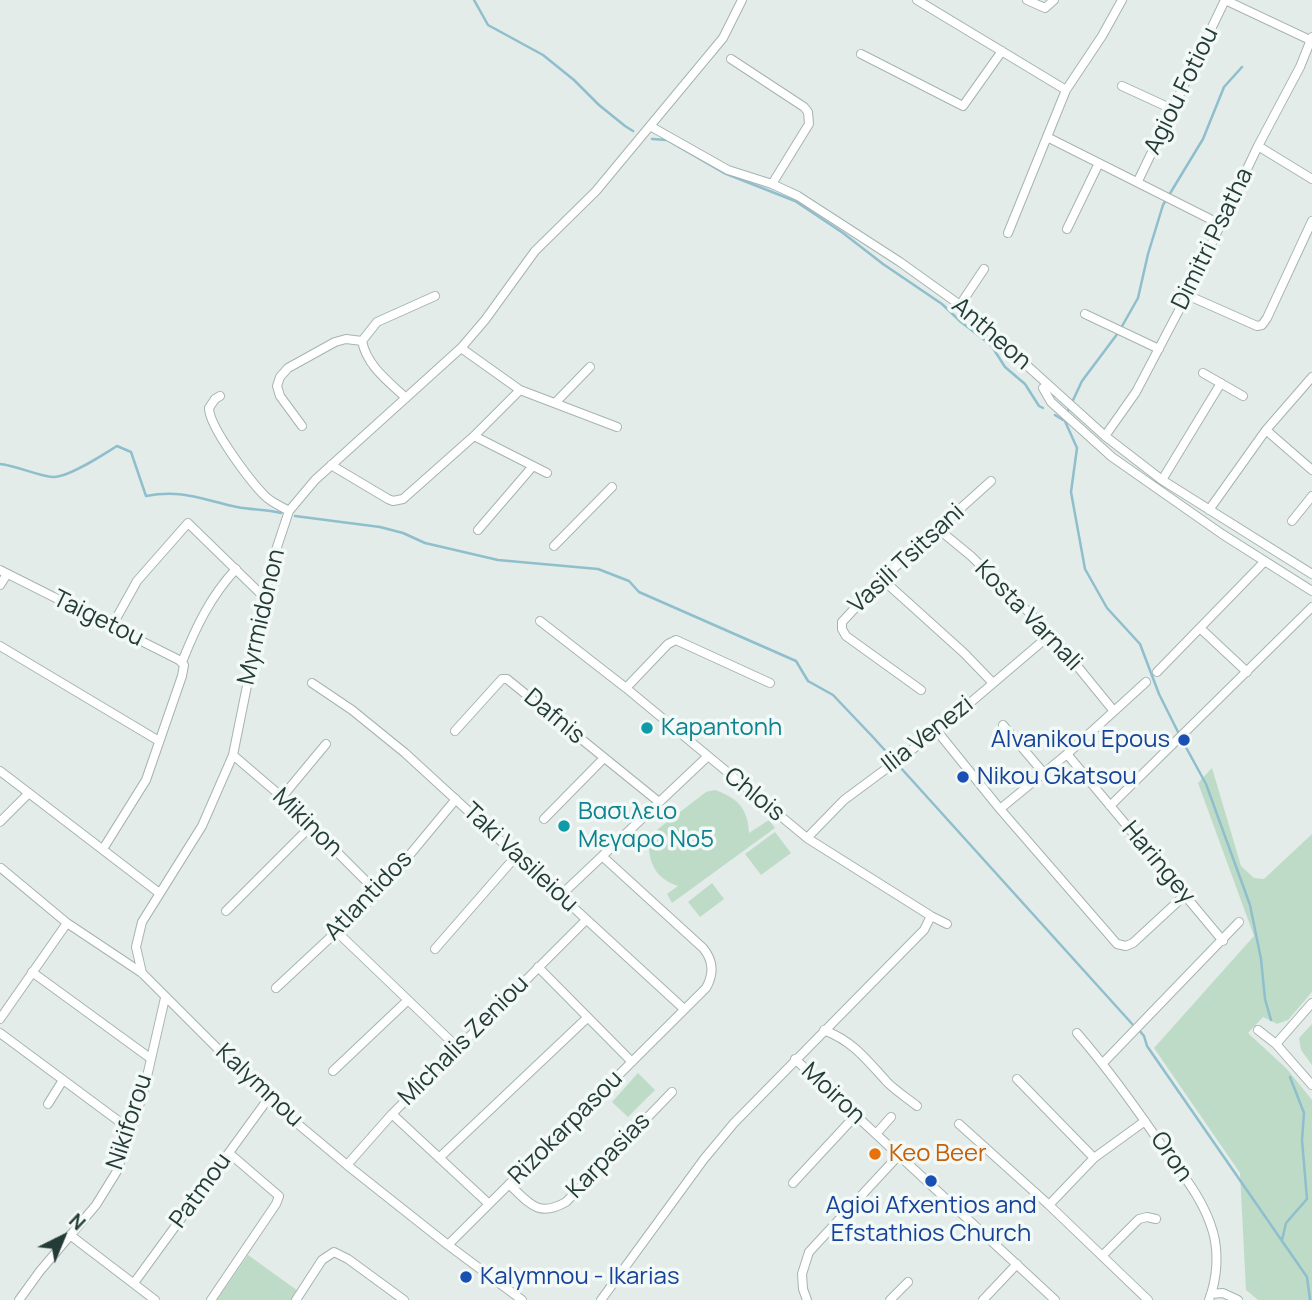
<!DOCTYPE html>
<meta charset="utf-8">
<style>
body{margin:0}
#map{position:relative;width:1312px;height:1300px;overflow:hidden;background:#e3ece9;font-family:Manrope,sans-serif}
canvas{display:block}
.north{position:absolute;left:28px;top:1202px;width:70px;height:70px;-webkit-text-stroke:5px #f3f9f6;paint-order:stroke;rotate:43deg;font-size:19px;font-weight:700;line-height:28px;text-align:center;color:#243c37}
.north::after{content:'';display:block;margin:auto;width:24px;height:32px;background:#243c37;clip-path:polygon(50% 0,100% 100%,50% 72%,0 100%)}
</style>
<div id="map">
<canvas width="1312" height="1300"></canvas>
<div class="north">N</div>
</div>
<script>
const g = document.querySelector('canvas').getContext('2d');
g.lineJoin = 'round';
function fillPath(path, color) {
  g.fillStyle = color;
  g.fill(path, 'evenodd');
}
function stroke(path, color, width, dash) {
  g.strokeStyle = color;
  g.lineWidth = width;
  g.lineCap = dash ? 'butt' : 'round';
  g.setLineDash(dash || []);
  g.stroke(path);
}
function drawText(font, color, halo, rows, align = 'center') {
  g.font = font + ' Manrope,sans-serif';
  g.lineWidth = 7;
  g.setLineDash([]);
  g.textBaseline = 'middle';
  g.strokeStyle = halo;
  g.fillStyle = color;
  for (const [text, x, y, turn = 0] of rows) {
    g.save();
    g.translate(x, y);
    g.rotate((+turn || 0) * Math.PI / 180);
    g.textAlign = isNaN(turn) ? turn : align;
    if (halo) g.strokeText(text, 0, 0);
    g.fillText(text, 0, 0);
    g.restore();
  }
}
fillPath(new Path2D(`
 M1212 768 1241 866 1254 878 1264 879 1312 834V992L1288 1020 1277 1024 1263 1017 1248 1033 1287 1069 1312 1100V1300H1258L1246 1290 1240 1173 1154 1048 1254 936 1198 783Z
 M715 790C738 798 748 809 749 833L769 820 775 828 672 903 667 894 678 886C659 880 649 866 649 846L658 829 706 792Z
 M775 832 791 853 761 875 745 854Z
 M712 883 724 899 700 917 688 902Z
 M1312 1024V1065L1301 1050 1299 1038Z
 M638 1073 655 1090 628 1117 612 1102Z
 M248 1255 298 1291 292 1300H217Z`), '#bedbc8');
stroke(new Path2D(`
 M474 0 488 25 543 55 574 80 599 105 625 126 633 131
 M652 139 667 140 724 173 795 201 843 233 883 264 942 304 961 322 991 345 1005 367 1025 384 1039 406 1043 408
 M1121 328 1138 298 1148 254 1163 205 1203 139 1224 87 1242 67
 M1067 413 1082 381 1118 333
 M1055 415 1063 420
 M1064 419 1077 448 1071 492 1085 569 1107 608 1140 644 1159 694 1179 734
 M0 464C18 466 38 476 53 477 68 478 104 454 117 446L131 452 146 496C183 489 203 500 237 507 252 510 266 509 281 513
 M295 516 380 527 403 533 425 543 498 560 598 569 629 581 639 592 796 661 808 681 833 695 872 736 1134 1026
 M1182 740 1206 784 1250 905 1261 959 1265 999 1271 1020
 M1139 1030 1144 1036 1147 1046 1307 1277 1310 1300
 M1282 1240 1286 1223 1307 1199 1302 1140 1304 1113 1290 1077`), '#8fbecd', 2.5);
const minor = new Path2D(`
 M917 0 1066 90
 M1027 0 1045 8 1054 0
 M1225 0 1310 40
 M861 54 963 106 1002 51
 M731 59 804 107 808 112 809 124 772 184
 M1122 86 1172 109
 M650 126 728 170 772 184 798 196 900 262 960 305 1105 436 1162 480 1312 574
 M1047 137 1222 225
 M1258 146 1312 179
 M1138 181 1225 0
 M1067 229 1099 163
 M1008 233 1066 90 1102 36 1122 0
 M1187 295 1257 326 1262 325 1267 318 1312 221
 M960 305 984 269
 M1085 314 1159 349
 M362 341C367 366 388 381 406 398
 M461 348 520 390 617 427
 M1203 373 1243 396
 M1043 388 1051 402 1112 457 1222 534 1312 591
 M220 396 215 399 209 408C209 427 251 482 265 496 272 503 281 506 289 511
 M555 403 590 367
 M302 426 280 396 277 386 280 377 288 368 335 342 346 339 362 341 377 322 435 296
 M1266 430 1312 470
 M474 436 547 473
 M1105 436 1136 392 1187 295 1258 146 1300 67 1312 37
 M331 465 388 499 393 501 403 499 474 436 520 390
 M1162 480 1221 383
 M1209 510 1266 430 1312 377
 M1292 521 1312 496
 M937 528 971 556 1051 634 1113 710
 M478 530 533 466
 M554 546 612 487
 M0 570 179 660 184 665 182 676 146 780 103 849
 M882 579 964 653 993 683
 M0 585 7 574
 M540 621 626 688 807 838 931 916 947 924
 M112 626 137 581 188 523 265 598
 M1200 628 1247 672
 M0 646 159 741
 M182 662C196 627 210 597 236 569
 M1157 672 1265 561
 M312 683 352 710 405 753 684 1009
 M626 688 668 644 676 640 770 683
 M921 690 846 636 842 629V622L882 579 991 481
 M1003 725 1042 771
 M455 731 502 679H507L659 802
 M937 731 1000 809 1117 944 1126 946 1133 943 1185 895
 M1067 754 1223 941
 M233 755 282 797 378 893
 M0 771 158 892
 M282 797 326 744
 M1110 806 1312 607
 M1000 809 1067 754 1146 682
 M544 819 603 759
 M0 822 29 793
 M807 838 844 800 937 731 1051 634
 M1 868 67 923 142 973 268 1099 347 1165 448 1245 522 1300
 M561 895 707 757
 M226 911 311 826
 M336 931 457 1047
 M435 949 517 855
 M538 967 632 1062
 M32 972 150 1058
 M142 973 136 947 142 922 202 826 233 755 272 562 289 511 315 480 461 348 485 320 535 251 596 191 723 38 742 0
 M276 988 378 893 456 799
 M0 1019 67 923
 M824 1030C854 1042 866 1059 887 1082 896 1091 907 1098 917 1106
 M1258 1030 1276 1044 1312 1085
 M0 1033 132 1131
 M1077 1033C1109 1070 1137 1109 1164 1149 1183 1175 1204 1200 1213 1232 1219 1254 1217 1279 1209 1300
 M1276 1044 1312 1003
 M795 1059 1055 1300
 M1103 1063 1239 922
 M333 1071 408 1000
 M1017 1079 1094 1158
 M48 1104 63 1080
 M392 1114 489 1204
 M959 1124 1049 1205 1148 1300
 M876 1134 891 1117
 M439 1158 587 1018
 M347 1165 392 1114 586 920
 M793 1183 856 1115
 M509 1184C529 1203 538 1218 566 1202L672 1092
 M1049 1205 1094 1158 1145 1121
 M70 1235 155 1300
 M448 1245 706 988C714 974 714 961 703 948L602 856
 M1102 1256 1139 1219 1147 1217 1156 1219
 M134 1283 268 1099
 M1211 1294 1223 1293 1238 1300
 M19 1300 40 1271 96 1205 117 1171 143 1094 165 998
 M211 1300 276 1204 279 1196 229 1153
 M296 1300 322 1260 334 1252 348 1259 404 1300
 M601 1300 704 1159 734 1123 924 930 931 916
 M807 1300 803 1289 802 1274 809 1252 898 1156
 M890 1300 908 1282
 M983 1300 1017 1264`);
stroke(minor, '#a6b4b0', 10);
stroke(minor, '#fff', 8);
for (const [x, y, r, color] of [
 [647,728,7,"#0f9aa8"],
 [1184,740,7,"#1a4fb4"],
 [963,777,7,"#1a4fb4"],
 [564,826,7,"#0f9aa8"],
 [875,1154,7,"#e8710a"],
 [931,1181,7,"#1a4fb4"],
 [466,1277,7,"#1a4fb4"]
]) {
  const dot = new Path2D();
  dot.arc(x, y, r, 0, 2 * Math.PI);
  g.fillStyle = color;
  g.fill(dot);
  stroke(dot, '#f3f9f6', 2.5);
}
drawText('24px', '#243c37', '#f3f9f6', [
 ["Agiou Fotiou",1182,91,-64],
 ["Dimitri Psatha",1213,239,-64],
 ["Antheon",991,334,41],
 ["Vasili Tsitsani",907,559,-43],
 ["Kosta Varnali",1028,616,46],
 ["Myrmidonon",262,617,-77],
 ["Taigetou",98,619,26],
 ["Dafnis",554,717,40],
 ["Ilia Venezi",928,735,-38],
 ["Chlois",754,795,39],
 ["Mikinon",307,823,44],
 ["Taki Vasileiou",520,858,43],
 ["Haringey",1158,863,50],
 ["Atlantidos",369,896,-46],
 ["Michalis Zeniou",464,1041,-45],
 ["Kalymnou",259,1086,43],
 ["Moiron",833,1094,43],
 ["Nikiforou",130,1122,-72],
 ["Rizokarpasou",566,1128,-45],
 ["Karpasias",609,1156,-46],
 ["Oron",1171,1157,55],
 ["Patmou",201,1191,-54]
]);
drawText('24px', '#0d838f', '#f3f9f6', [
 ["Kapantonh",661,728],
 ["Βασιλειο",578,812],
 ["Μεγαρο Νο5",578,840]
], 'left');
drawText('24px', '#164399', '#f3f9f6', [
 ["Alvanikou Epous",1170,740,"right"],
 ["Nikou Gkatsou",977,777],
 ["Agioi Afxentios and",931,1206,"center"],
 ["Efstathios Church",931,1234,"center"],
 ["Kalymnou - Ikarias",480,1277]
], 'left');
drawText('24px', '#c56008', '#f3f9f6', [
 ["Keo Beer",889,1154]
], 'left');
</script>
